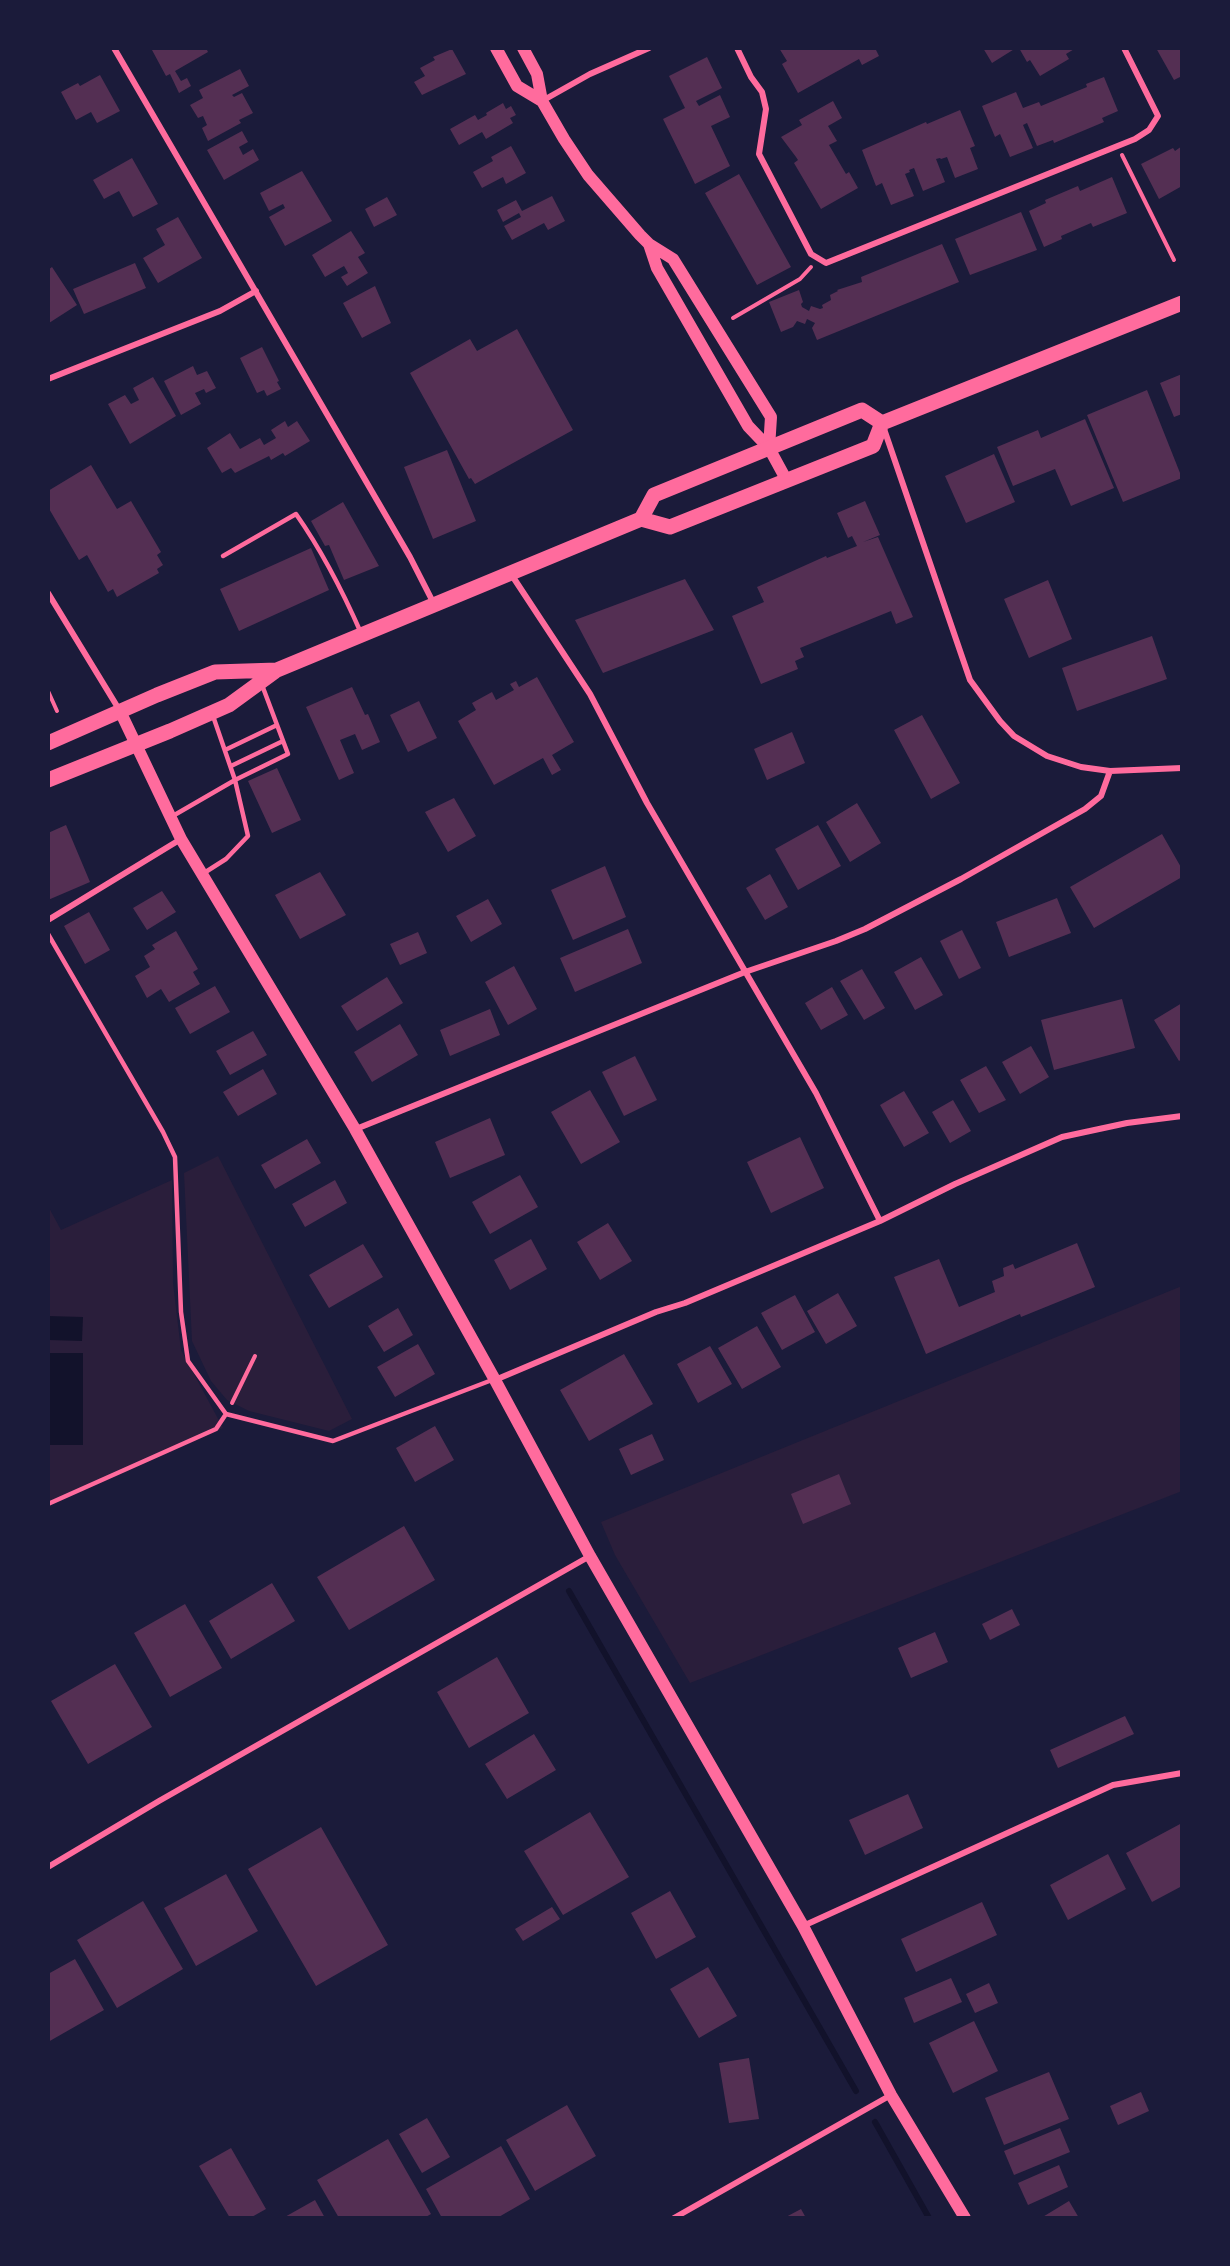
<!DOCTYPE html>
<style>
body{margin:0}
#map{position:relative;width:1230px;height:2266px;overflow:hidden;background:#1b1b3a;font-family:Poppins,sans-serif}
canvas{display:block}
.frame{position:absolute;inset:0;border:50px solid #1b1b3a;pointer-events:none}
</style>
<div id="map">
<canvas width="1230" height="2266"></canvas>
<div class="frame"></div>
</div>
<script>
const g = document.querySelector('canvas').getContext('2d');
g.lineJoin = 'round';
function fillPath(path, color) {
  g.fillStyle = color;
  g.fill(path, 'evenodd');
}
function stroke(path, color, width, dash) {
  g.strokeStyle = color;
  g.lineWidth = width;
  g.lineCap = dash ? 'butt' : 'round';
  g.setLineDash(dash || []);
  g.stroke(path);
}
fillPath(new Path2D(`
 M218 1156 352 1419 329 1431 249 1411 227 1400 211 1381 192 1341 184 1173Z
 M172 1180 173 1283 181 1350 223 1428 48 1502V1206L61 1230Z
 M1182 1286V1491L690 1683 615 1555 601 1522Z`), '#2a1e3b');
fillPath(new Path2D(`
 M48 1316 83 1317 82 1341 48 1340Z
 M48 1353H83V1445H48Z`), '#12122b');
stroke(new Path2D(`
 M569 1591 856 2091
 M875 2122 929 2218`), '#12122b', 6);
fillPath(new Path2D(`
 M156 48H206L208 52 175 71 181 81 187 78 191 86 179 93 170 74 166 76 152 50Z
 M779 48H875L879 56 862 65 859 59 798 93 782 64 787 61Z
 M983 48H1016L992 63Z
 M1019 48H1076L1066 54 1069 59 1040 76 1030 60 1027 62Z
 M1156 48H1182V76L1174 80Z
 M452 49 466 74 422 95 414 82 425 76 420 68 435 60 433 57Z
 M707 57 722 88 696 101 699 106 720 95 730 117 711 126 730 166 695 184 663 119 685 108 669 76Z
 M240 69 249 86 232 95 234 97 242 93 253 113 239 120 241 123 208 141 202 128 207 125 203 116 198 118 190 105 203 98 199 90Z
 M100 75 120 111 97 123 91 112 76 120 61 92 78 83 80 86Z
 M1104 77 1118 111 1102 118 1104 122 1054 143 1053 140 1037 146 1027 123 1023 125 1033 148 1010 157 1000 134 995 137 982 106 1016 92 1023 108 1039 102 1041 106 1087 87 1086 84Z
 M833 101 842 118 828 126 837 141 829 145 846 174 849 172 858 188 821 209 794 163 798 160 796 157 781 137 802 125 799 120Z
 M503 103 506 109 511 106 516 115 510 118 513 123 486 139 482 132 459 145 450 129 475 115 478 120 487 115 486 113Z
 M960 110 975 146 970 148 978 169 955 178 947 157 941 159 940 158 936 159 945 182 923 191 914 168 909 170 910 172 905 174 914 196 891 205 882 183 876 186 862 150 926 122 927 124Z
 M242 131 248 142 239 147 243 155 253 149 259 160 224 180 207 150Z
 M511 146 526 173 506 184 503 177 482 188 473 172 493 161 491 157Z
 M1182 146V186L1159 199 1141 164 1173 148 1175 151Z
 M132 158 158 204 133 217 119 191 104 199 93 180Z
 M302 171 332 221 285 246 269 217 285 208 283 204 269 211 260 193Z
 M739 174 791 267 757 285 705 193Z
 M1112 177 1127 213 1093 227 1091 223 1061 236 1062 239 1044 247 1029 211 1046 203 1045 200 1078 186 1080 191Z
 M552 196 565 221 548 230 544 223 512 240 504 226 521 217 519 213 503 222 497 210 516 200 522 211Z
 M387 197 397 215 374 227 365 209Z
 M1021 212 1037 250 970 275 955 239Z
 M178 217 202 258 158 283 143 258 165 245 156 229Z
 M351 231 365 253 358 257 368 273 347 286 341 277 348 273 344 266 325 277 312 255Z
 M942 244 959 282 817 340 812 328 815 323 807 319 805 324 797 321 793 327 781 332 769 302 799 290 803 302 801 304 802 307 809 311 811 306 820 309 823 308 822 305 831 300 830 295 838 291 837 290 862 282 861 277Z
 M135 263 146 288 84 314 73 289Z
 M52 267 77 305 49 323 48 270Z
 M375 286 391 323 362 338 343 303Z
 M517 329 573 430 475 484 471 478 469 479 410 373 470 339 477 351Z
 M262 347 279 381 277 382 281 389 267 396 264 390 257 393 240 358Z
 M193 366 197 375 207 371 216 388 206 393 204 389 195 393 201 404 181 415 164 381Z
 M1182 374V414L1174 417 1160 383Z
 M153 377 176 416 130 444 108 404 125 395 131 404 139 400 133 388Z
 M1147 390 1182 478 1123 502 1087 415Z
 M1085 419 1114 488 1071 506 1055 469 1013 486 997 447 1038 430 1041 438Z
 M285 421 288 427 297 421 310 441 285 456 283 453 271 460 269 456 235 473 231 468 222 473 207 448 230 433 240 449 260 438 264 445 276 438 271 430Z
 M447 450 476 521 433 539 404 467Z
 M994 454 1015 502 966 523 945 476Z
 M91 465 117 509 131 501 161 552 157 555 163 565 157 569 159 573 117 597 113 589 108 592 87 555 79 560 48 507V491Z
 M865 501 880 535 863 542 878 537 913 617 896 624 891 611 800 648 804 657 795 661 798 669 761 684 732 616 764 602 757 587 826 556 827 558 857 546 852 536 848 538 837 513Z
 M343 502 379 566 344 580 329 545 325 546 311 521Z
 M311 548 329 590 239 631 220 589Z
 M685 579 714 630 603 673 575 620Z
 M1048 580 1072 639 1029 658 1004 599Z
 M1152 636 1167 679 1077 711 1062 668Z
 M537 677 574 742 552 755 561 770 552 775 543 758 494 785 458 721 476 710 472 703 492 692 496 700 514 690 510 684 516 681 519 687Z
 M352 687 365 715 368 714 380 742 362 750 355 734 340 740 354 773 339 780 306 707Z
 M419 701 437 738 408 752 390 715Z
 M922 715 960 783 931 799 894 730Z
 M792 732 805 763 767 780 754 749Z
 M277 768 301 820 272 833 248 781Z
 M454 798 476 836 448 852 425 812Z
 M857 803 881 843 850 862 826 822Z
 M66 825 90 882 48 900V833Z
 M818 825 841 866 798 890 775 849Z
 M1162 834 1182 869V877L1094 928 1070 887Z
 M605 866 626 917 573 940 551 890Z
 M320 872 346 915 300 939 275 895Z
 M770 874 788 907 765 920 746 888Z
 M162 891 176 912 147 930 133 908Z
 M1057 898 1071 933 1009 957 996 922Z
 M488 899 502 924 471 942 456 916Z
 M89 912 110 950 85 964 64 926Z
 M628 929 642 963 575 992 560 958Z
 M962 930 981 968 959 979 940 941Z
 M176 931 198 969 193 972 200 984 169 1002 161 989 147 998 135 976 150 967 144 956 155 949 152 945Z
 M418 932 427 953 400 965 390 944Z
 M921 957 943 995 915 1010 894 972Z
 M514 966 537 1009 508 1025 485 982Z
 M862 969 885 1008 864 1020 840 981Z
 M387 977 403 1003 357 1031 341 1006Z
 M215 986 230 1012 190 1034 175 1008Z
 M832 987 848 1015 821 1030 805 1003Z
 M1122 999 1135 1048 1054 1070 1041 1020Z
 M1182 1003V1059L1179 1061 1154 1020Z
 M490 1009 500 1035 450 1056 440 1030Z
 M400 1024 418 1055 372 1082 354 1052Z
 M253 1031 267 1055 230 1075 216 1051Z
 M1031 1046 1049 1077 1020 1094 1002 1062Z
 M635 1056 657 1100 624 1116 602 1072Z
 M986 1066 1006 1100 979 1113 960 1080Z
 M263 1069 277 1094 238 1116 223 1092Z
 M590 1090 620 1142 581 1164 551 1112Z
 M904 1091 929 1133 904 1147 880 1105Z
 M953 1100 971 1131 950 1143 932 1112Z
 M490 1118 505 1155 450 1178 435 1142Z
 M800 1137 824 1188 771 1213 747 1162Z
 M307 1139 321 1163 275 1189 261 1165Z
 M520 1175 538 1207 490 1234 472 1202Z
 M335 1180 347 1203 305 1227 292 1204Z
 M608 1223 632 1261 600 1280 577 1242Z
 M531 1239 547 1269 510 1290 494 1260Z
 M1077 1243 1095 1287 1021 1317 1020 1314 926 1354 894 1277 939 1259 959 1307 995 1292 992 1281 1004 1276 1003 1268 1013 1264 1015 1269Z
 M363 1244 383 1277 329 1308 309 1275Z
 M838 1293 857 1326 826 1344 807 1311Z
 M795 1295 815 1332 782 1350 761 1313Z
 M398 1308 413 1335 384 1352 368 1326Z
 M757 1326 781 1367 742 1389 718 1348Z
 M418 1344 435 1374 395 1397 377 1367Z
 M710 1346 732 1384 698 1403 677 1364Z
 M624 1354 653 1404 589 1441 560 1390Z
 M435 1426 454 1460 415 1482 396 1448Z
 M652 1434 664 1460 631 1475 619 1449Z
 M839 1474 851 1504 803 1524 791 1494Z
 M404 1526 435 1580 349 1630 317 1577Z
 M272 1583 295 1621 231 1659 209 1621Z
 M185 1604 222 1668 170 1697 134 1633Z
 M1012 1609 1020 1625 990 1640 982 1624Z
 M935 1632 948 1662 911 1678 898 1648Z
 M497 1657 529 1713 469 1748 437 1692Z
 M115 1664 152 1727 88 1764 51 1701Z
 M1125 1716 1134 1734 1058 1768 1050 1750Z
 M534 1734 556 1770 507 1799 485 1764Z
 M908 1794 923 1828 865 1855 849 1820Z
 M590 1812 629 1877 563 1915 524 1851Z
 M1182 1823V1886L1152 1902 1126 1853Z
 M321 1827 388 1945 316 1986 248 1869Z
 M1108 1854 1126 1889 1068 1920 1050 1885Z
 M226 1874 258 1931 196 1966 164 1908Z
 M670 1891 696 1937 656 1959 631 1913Z
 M143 1901 183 1969 117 2008 77 1940Z
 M982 1902 997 1935 916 1972 901 1939Z
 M552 1907 560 1919 523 1941 515 1929Z
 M75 1959 104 2010 48 2042V1974Z
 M708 1967 737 2016 699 2038 670 1989Z
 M951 1978 962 2002 914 2023 904 1998Z
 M989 1983 998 2003 975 2013 966 1994Z
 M974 2021 998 2071 953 2093 929 2043Z
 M749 2058 759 2119 729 2123 719 2063Z
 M1049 2072 1069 2119 1004 2145 985 2098Z
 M1141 2092 1149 2111 1118 2125 1110 2106Z
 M567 2105 596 2156 535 2191 506 2140Z
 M427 2118 450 2157 422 2173 399 2134Z
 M1060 2128 1070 2152 1014 2175 1004 2151Z
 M388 2139 431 2214 424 2218H339L317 2180Z
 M501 2146 530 2199 497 2218H442L426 2189Z
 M231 2148 266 2209 250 2218H230L199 2166Z
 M1059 2165 1068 2187 1028 2205 1018 2183Z
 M315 2200 325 2218H283Z
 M1069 2201 1079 2218H1041Z
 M801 2209 806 2218H784Z`), '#542f53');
stroke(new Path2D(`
 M1122 155 1174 260
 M733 318 800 279 811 267
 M48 691 57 711
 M232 1403 255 1356`), '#ff6b9d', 4);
stroke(new Path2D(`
 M223 556 296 514C322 551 343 592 361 633
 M213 716 235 780 288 754 262 685
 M225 750 277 725
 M231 766 283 741
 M171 817 235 780 248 836 226 859 204 873
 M48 934 163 1132 175 1157 181 1312 188 1361 226 1414 333 1441 492 1380
 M48 1504 216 1429 226 1414`), '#ff6b9d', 4.5);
stroke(new Path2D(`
 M114 48 410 557 434 604
 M737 48 751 77 762 92 766 109 759 154 811 254 826 263 1135 139 1149 130 1158 116 1124 48
 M542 101 590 74 649 48
 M48 379 220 311 256 291
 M883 426 970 680 1000 721 1014 736 1047 756 1081 767 1110 771 1182 768
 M511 574 590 694 647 803 816 1093 880 1221
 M48 593 120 711
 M48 920 181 839
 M356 1129 745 972 836 941 865 929 961 879 1085 809 1101 796 1110 771
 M495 1380 656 1312 685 1303 880 1221 955 1184 1062 1137 1127 1123 1182 1116
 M48 1867 159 1801 590 1556
 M803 1926 1113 1785 1182 1773
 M674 2218 891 2095`), '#ff6b9d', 6);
stroke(new Path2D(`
 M496 48 517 86 542 101
 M523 48 537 74 542 101 564 139 588 175 640 235 649 244 673 259 771 417 769 448
 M649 244 657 268 748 426 769 448 787 481
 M120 711 181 839 355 1129 495 1380 590 1556 803 1926 891 2095 965 2218`), '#ff6b9d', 12);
stroke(new Path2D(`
 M641 519 654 495 862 410 882 423
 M48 743 157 695 215 672 277 670
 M48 780 170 731 229 705 277 670 641 519 670 527 873 446 882 423 1182 303`), '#ff6b9d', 15);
</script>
